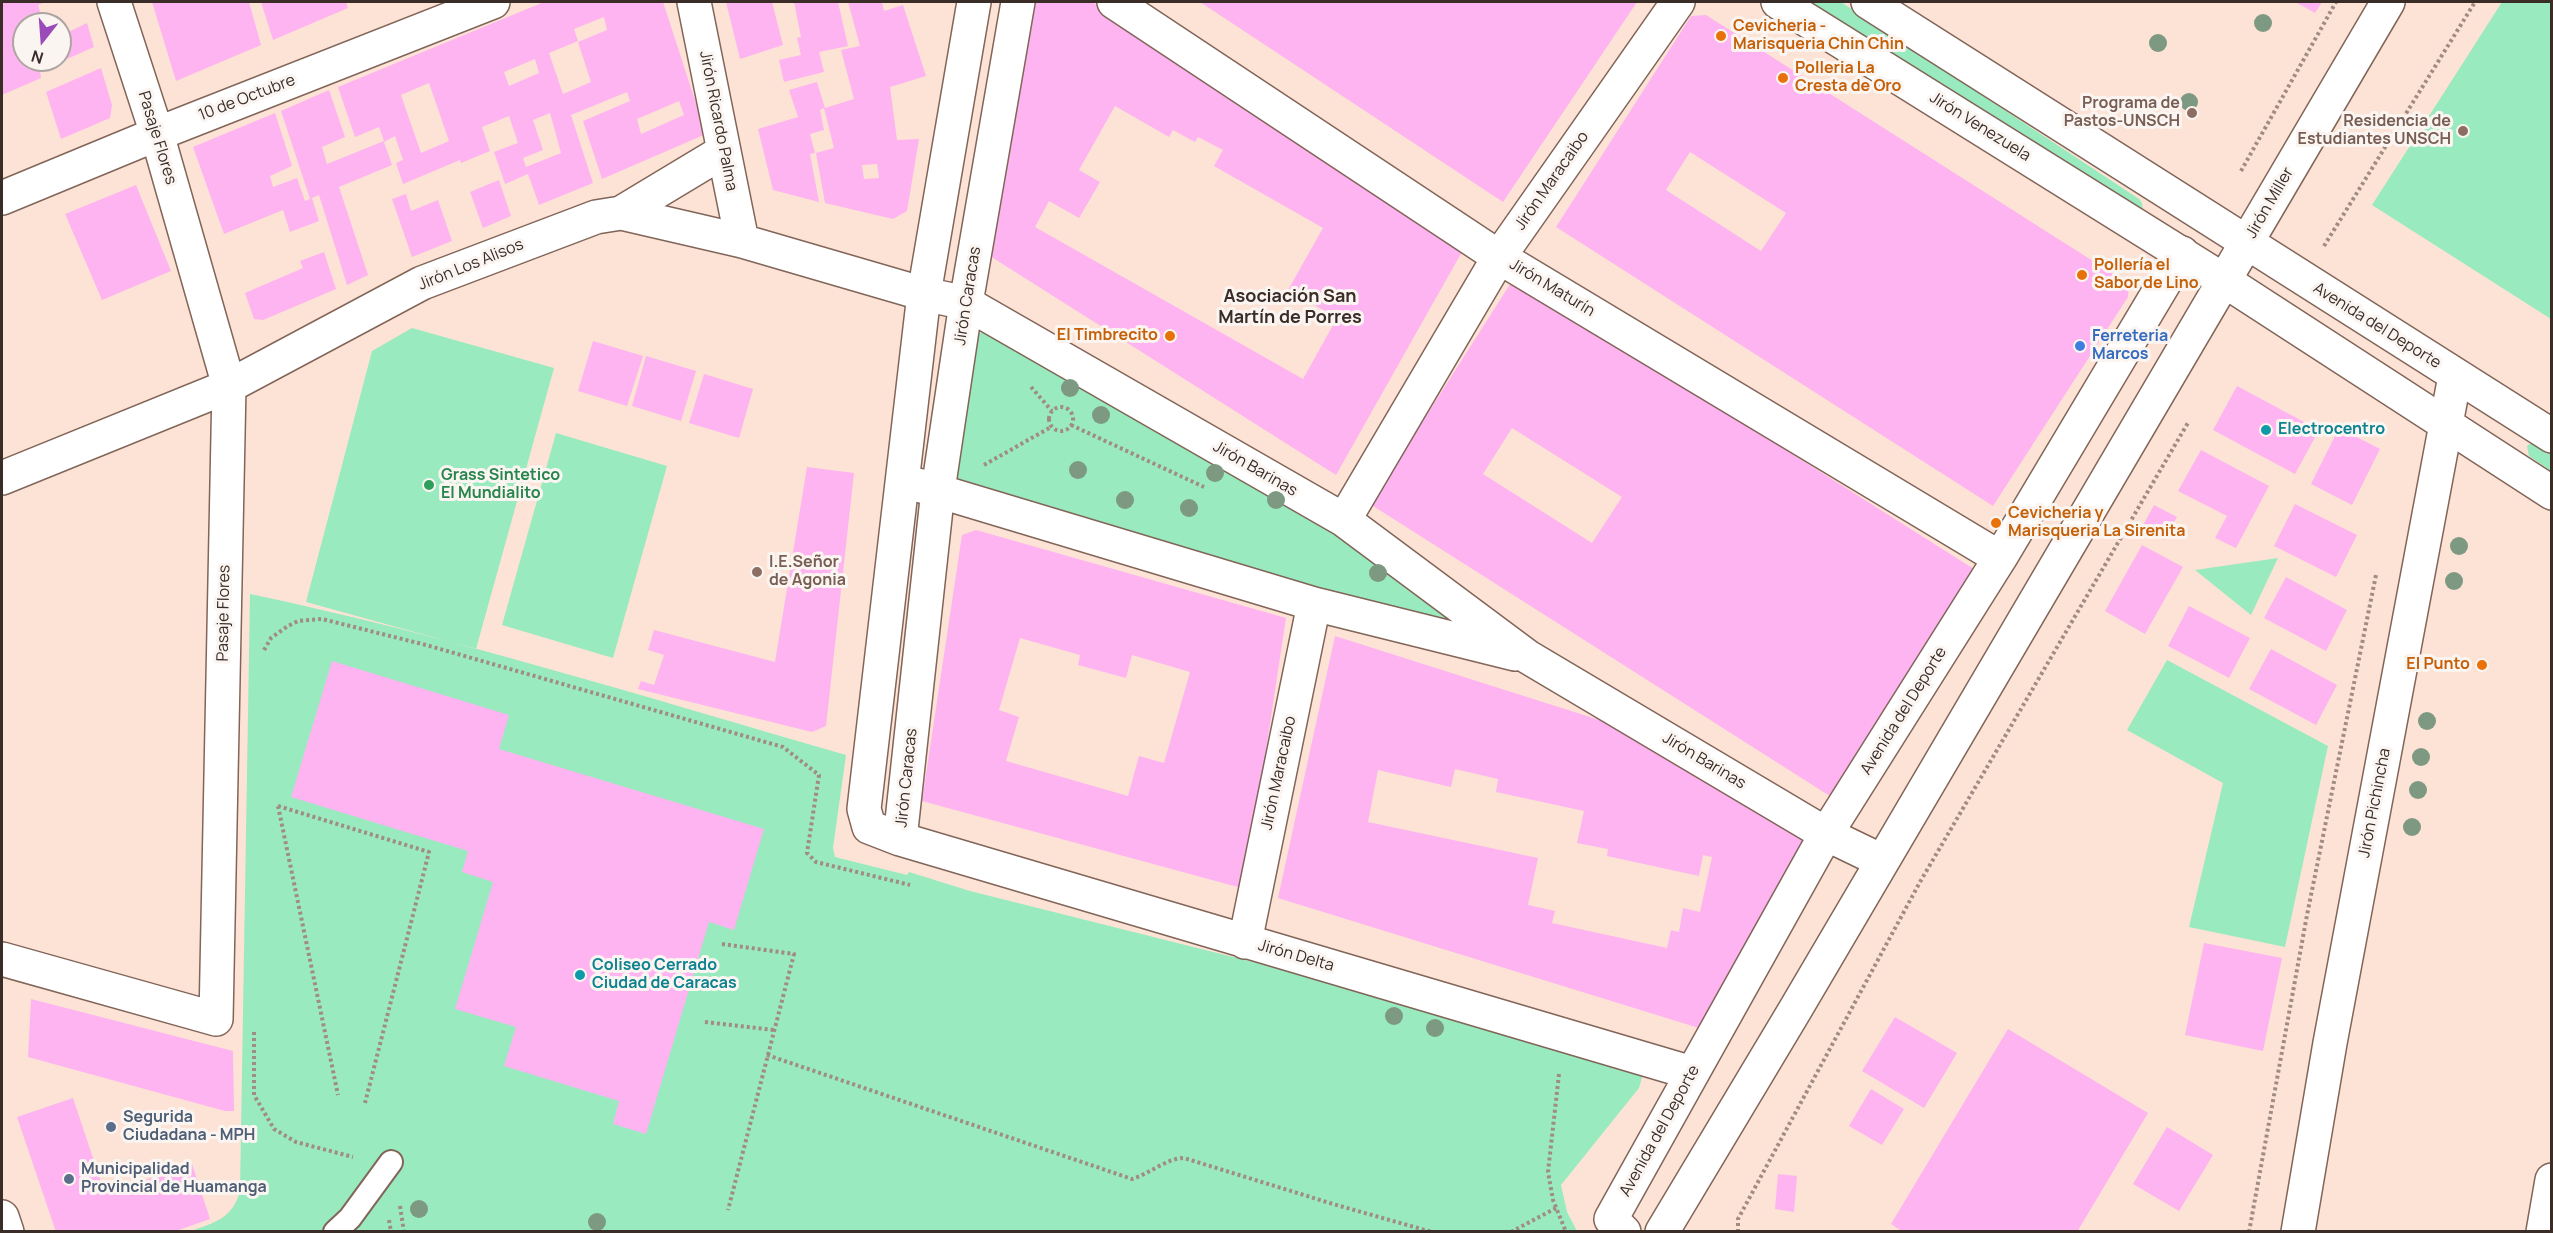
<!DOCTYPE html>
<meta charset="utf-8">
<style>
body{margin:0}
#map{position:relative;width:2553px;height:1233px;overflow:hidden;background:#fde3d6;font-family:Manrope,sans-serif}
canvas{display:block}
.frame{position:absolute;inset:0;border:3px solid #3a2d27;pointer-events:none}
.north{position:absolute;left:12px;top:12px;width:60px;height:60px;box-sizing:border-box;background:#fbf5f2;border:2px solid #aea5a1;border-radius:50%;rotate:197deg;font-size:16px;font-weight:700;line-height:24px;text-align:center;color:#3a2d27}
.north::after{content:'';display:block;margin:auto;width:21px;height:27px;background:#9b4aba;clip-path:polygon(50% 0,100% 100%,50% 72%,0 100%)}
</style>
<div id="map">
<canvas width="2553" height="1233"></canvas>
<div class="frame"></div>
<div class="north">N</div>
</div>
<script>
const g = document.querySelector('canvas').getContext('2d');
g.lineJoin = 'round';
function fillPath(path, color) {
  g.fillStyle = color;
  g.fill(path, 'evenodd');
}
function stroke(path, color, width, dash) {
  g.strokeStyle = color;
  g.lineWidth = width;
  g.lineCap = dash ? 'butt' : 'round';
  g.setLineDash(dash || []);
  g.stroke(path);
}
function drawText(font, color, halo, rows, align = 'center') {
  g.font = font + ' Manrope,sans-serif';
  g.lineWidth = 6;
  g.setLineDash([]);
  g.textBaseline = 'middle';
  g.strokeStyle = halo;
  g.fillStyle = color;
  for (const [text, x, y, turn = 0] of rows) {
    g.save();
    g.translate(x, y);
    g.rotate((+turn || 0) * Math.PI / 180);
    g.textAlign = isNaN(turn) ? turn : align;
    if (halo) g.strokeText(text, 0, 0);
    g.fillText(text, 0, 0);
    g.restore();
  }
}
fillPath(new Path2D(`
 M1801 2H1841L2139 199 2142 203 2143 213Z
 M2502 2H2551V319L2372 205Z
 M412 328 554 368 476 649 306 602 372 351Z
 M989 330 1352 541 1450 606 1459 629 954 482 976 343 980 333Z
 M556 433 667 466 613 658 502 625Z
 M2535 440 2551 447V471L2529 456 2527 446Z
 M2278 558 2251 615 2195 570Z
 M250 594C451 636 648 698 846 755L833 848 835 857 907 875 909 872 970 891 1640 1059 1644 1071 1639 1088 1561 1185 1567 1212 1577 1231 189 1232C214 1222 232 1220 240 1191Z
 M2167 660 2328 746 2285 947 2189 927 2223 783 2127 730Z`), '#99eabe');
fillPath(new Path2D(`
 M2 2H45L38 5 44 24H24V60H60V36L87 23 94 47 40 71 41 78 2 95Z
 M152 2H217L218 3 249 2 261 45 176 81Z
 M261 2H346L348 8 273 40Z
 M544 2H663L706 134 602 179 583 121 630 101 627 92 571 115 593 183 539 205 528 174 505 184 494 152 518 143 509 116 482 127 490 151 461 163 460 160 403 184 396 163 403 160 395 136 384 142 392 165 339 187 368 275 347 285 319 195 312 198 319 221 290 232 283 210 224 234 193 147 275 113 292 166 270 176 273 187 297 178 305 201 310 199 281 111 329 90 345 137 322 147 327 164 384 141 379 127 355 137 338 87ZM604 17 607 30 578 42 591 82 563 94 549 53 578 41 574 29ZM535 59 539 73 509 86 504 72ZM429 83 449 141 421 153 401 95ZM679 101 684 115 641 134 637 119ZM550 113 561 153 526 167 523 158 543 150 533 120Z
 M726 2H772L783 45 740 59Z
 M794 2H838L848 46 819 52 824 72 784 82 779 60 801 55 797 38 801 37Z
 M848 2H882L884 11 903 5 926 76 890 87 897 140 919 139 907 211 893 219 825 203 816 153 834 148 824 108 820 110 824 130 810 134 815 153 810 154 819 202 773 190 758 129 798 117 789 90 817 82 825 108 854 99 841 50 860 46ZM877 164 879 178 864 179 862 165Z
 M1036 2H1092L1467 243 1336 475 990 256ZM1115 106 1169 137 1173 130 1195 142 1198 137 1223 150 1214 166 1323 228 1288 290 1337 318 1303 379 1035 227 1049 201 1079 218 1100 182 1079 170Z
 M1200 2H1637L1503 202Z
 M2295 2H2322L2315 13Z
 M1706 15 2129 284 2128 297 1993 506 1556 227 1691 16ZM1690 152 1786 213 1761 251 1666 190Z
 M101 68 112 105 110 118 61 139 46 92Z
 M499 180 511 216 483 228 470 192Z
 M136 185 171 271 102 300 65 214Z
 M406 194 411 211 438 200 452 241 412 257 392 199Z
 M324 252 336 289 263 320 254 319 245 293 303 268 300 261Z
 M1514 278 1977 571 1833 798 1370 504ZM1512 428 1622 497 1592 543 1483 474Z
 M593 341 643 356 627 406 578 391Z
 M646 356 696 371 681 421 632 406Z
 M704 374 753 389 739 438 689 423Z
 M2237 386 2319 430 2295 474 2213 430Z
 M2339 428 2380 449 2352 505 2311 484Z
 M2201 450 2269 486 2236 548 2215 538 2227 516 2178 491Z
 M807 467 854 473 826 726 812 732 638 689 641 681 654 685 664 655 648 650 654 630 775 662Z
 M2295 504 2357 535 2336 577 2274 546Z
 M2154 505 2177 517 2164 540 2142 527Z
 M976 530 1286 618 1245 889 922 801 962 535ZM1020 638 1080 655 1078 665 1126 678 1132 655 1190 672 1164 763 1139 756 1128 796 1006 761 1019 717 999 710Z
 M2142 545 2183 567 2145 634 2105 611Z
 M2286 577 2347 610 2326 651 2264 618Z
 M2189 606 2250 638 2229 678 2168 646Z
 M1335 636 1634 731 1809 836 1702 1029 1278 898ZM1455 769 1498 779 1496 792 1584 811 1577 843 1608 849 1607 856 1699 876 1703 855 1712 857 1700 912 1683 908 1679 932 1671 930 1667 948 1552 923 1555 911 1528 905 1538 858 1368 822 1378 770 1451 787Z
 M2271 649 2337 685 2316 725 2249 689Z
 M332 661 509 715 499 749 764 829 734 930 709 922 646 1134 613 1124 619 1101 504 1066 516 1027 455 1009 493 882 462 872 468 851 291 797Z
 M2204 943 2282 958 2263 1051 2185 1035Z
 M31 999 233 1051 234 1111H225L28 1057Z
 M1895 1017 1957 1053 1924 1108 1862 1071Z
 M2008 1029 2148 1113 2077 1232H1903L1891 1224Z
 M1871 1089 1904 1109 1882 1145 1849 1126Z
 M73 1098 105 1194 192 1164 210 1219 173 1232H56L17 1117Z
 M2167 1127 2213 1155 2179 1211 2133 1184Z
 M1778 1174 1797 1176 1794 1212 1775 1209Z`), '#fdb4f1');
const lane = new Path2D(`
 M335 1232 350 1218 391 1162`);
const street = new Path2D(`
 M694 2 742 241
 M974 2 924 294 864 809 869 827 900 839 1692 1073
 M1114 2 1499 257 2000 558
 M2 198 157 134 493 2
 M621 213 724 151
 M2 478 229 386 422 283 596 217 621 213 742 241 924 294 966 303 1344 520 1528 657 1826 834 1882 861
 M918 485 1314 604 1515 654
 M1344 520 1499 257 1678 2
 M900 839 938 490 966 303 1018 2
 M1245 942 1314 604
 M2 959 216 1019 229 386 157 134 114 2
 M1624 1232 1611 1219 1826 834 2000 558 2182 253
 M1662 1232 1795 1010 2388 2
 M2298 1232 2330 1043 2455 376
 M2543 1232 2552 1180`);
const secondary = new Path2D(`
 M1778 2 2225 281 2552 493
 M1868 2 2552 436
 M2 1217 7 1232`);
stroke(lane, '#816558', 26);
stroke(street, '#816558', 36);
stroke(secondary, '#816558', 36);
stroke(new Path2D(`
 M2241 171 2336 2
 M2324 246 2475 2
 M1031 387 1052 411
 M1049 419a12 12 0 1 1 24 0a12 12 0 1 1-24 0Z
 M1071 425 1204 487
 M984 465 1051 427
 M264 650 271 638 288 626 298 621 322 619 426 645 783 747 819 775 807 853 816 862 910 885
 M278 806 429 852 365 1103
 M278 806 338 1095
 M722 944 794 954 728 1210
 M705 1022 774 1030
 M254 1032V1095L274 1129 296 1142 353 1157
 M767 1055 1132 1179C1149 1174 1167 1158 1184 1158L1333 1204 1432 1232
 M1559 1074 1548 1172 1553 1200 1566 1232
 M400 1206 404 1232
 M389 1220 391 1232
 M1511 1232 1556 1208
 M1738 1232V1219L1920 882 2189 421
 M2249 1232 2307 915 2376 575`), '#a08c83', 4, [3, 3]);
stroke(lane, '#fff', 22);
stroke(street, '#fff', 33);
stroke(secondary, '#fff', 33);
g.fillStyle = '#7d9981';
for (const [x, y] of [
 [2263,23],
 [2158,43],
 [2189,102],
 [1070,388],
 [1101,415],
 [1078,470],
 [1215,473],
 [1125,500],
 [1276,500],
 [1189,508],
 [2459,546],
 [1378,573],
 [2454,581],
 [2427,721],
 [2421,757],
 [2418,790],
 [2412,827],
 [1394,1016],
 [1435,1028],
 [419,1209],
 [597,1222]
]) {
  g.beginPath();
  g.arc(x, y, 9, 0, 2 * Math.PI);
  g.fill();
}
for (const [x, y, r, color] of [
 [1721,36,6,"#e8710a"],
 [1783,78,6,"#e8710a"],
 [2192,113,6,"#8d6e63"],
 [2463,131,6,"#8d6e63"],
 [2082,275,6,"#e8710a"],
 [1170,336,6,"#e8710a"],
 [2080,346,6,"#3f7fe0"],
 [2266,430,6,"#0f9aa8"],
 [429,485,6,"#2e9e5b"],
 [1996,523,6,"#e8710a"],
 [757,572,6,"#8d6e63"],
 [2482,665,6,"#e8710a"],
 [580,975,6,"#0f9aa8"],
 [111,1127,6,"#5c6f8a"],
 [69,1179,6,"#5c6f8a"]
]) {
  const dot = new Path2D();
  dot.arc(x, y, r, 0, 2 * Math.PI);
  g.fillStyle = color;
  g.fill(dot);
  stroke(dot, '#fbf5f2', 2);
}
drawText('bold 16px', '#c56008', '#fbf5f2', [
 ["Cevicheria -",1733,27],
 ["Marisqueria Chin Chin",1733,45],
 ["Polleria La",1795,69],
 ["Cresta de Oro",1795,87],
 ["Pollería el",2094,266],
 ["Sabor de Lino",2094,284],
 ["El Timbrecito",1158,336,"right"],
 ["Cevicheria y",2008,514],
 ["Marisqueria La Sirenita",2008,532],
 ["El Punto",2470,665,"right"]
], 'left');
drawText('16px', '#3a2d27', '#fbf5f2', [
 ["10 de Octubre",247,98,-21],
 ["Jirón Ricardo Palma",718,121,79],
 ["Jirón Venezuela",1980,127,32],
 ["Pasaje Flores",157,138,73],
 ["Jirón Maracaibo",1552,181,-55],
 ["Jirón Miller",2270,203,-60],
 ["Jirón Los Alisos",471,265,-22],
 ["Jirón Maturín",1552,288,31],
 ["Jirón Caracas",968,296,-81],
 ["Avenida del Deporte",2377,326,32],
 ["Jirón Barinas",1255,469,30],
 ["Pasaje Flores",224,613,-89],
 ["Avenida del Deporte",1904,711,-58],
 ["Jirón Barinas",1704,761,31],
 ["Jirón Maracaibo",1279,773,-78],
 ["Jirón Caracas",907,778,-84],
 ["Jirón Pichincha",2375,803,-79],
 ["Jirón Delta",1296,956,16],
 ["Avenida del Deporte",1660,1131,-61]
]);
drawText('bold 16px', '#785e54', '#fbf5f2', [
 ["Programa de",2180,104],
 ["Pastos-UNSCH",2180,122],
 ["Residencia de",2451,122],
 ["Estudiantes UNSCH",2451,140],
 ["I.E.Señor",769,563,"left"],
 ["de Agonia",769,581,"left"]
], 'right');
drawText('bold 16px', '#366cbe', '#fbf5f2', [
 ["Ferreteria",2092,337],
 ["Marcos",2092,355]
], 'left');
drawText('bold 16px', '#0d838f', '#fbf5f2', [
 ["Electrocentro",2278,430],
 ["Coliseo Cerrado",592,966],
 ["Ciudad de Caracas",592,984]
], 'left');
drawText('bold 16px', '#27864d', '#fbf5f2', [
 ["Grass Sintetico",441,476],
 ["El Mundialito",441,494]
], 'left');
drawText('bold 16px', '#4e5e75', '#fbf5f2', [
 ["Segurida",123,1118],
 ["Ciudadana - MPH",123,1136],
 ["Municipalidad",81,1170],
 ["Provincial de Huamanga",81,1188]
], 'left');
drawText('bold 18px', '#3a2d27', '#fbf5f2', [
 ["Asociación San",1290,297],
 ["Martín de Porres",1290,318]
]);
</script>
